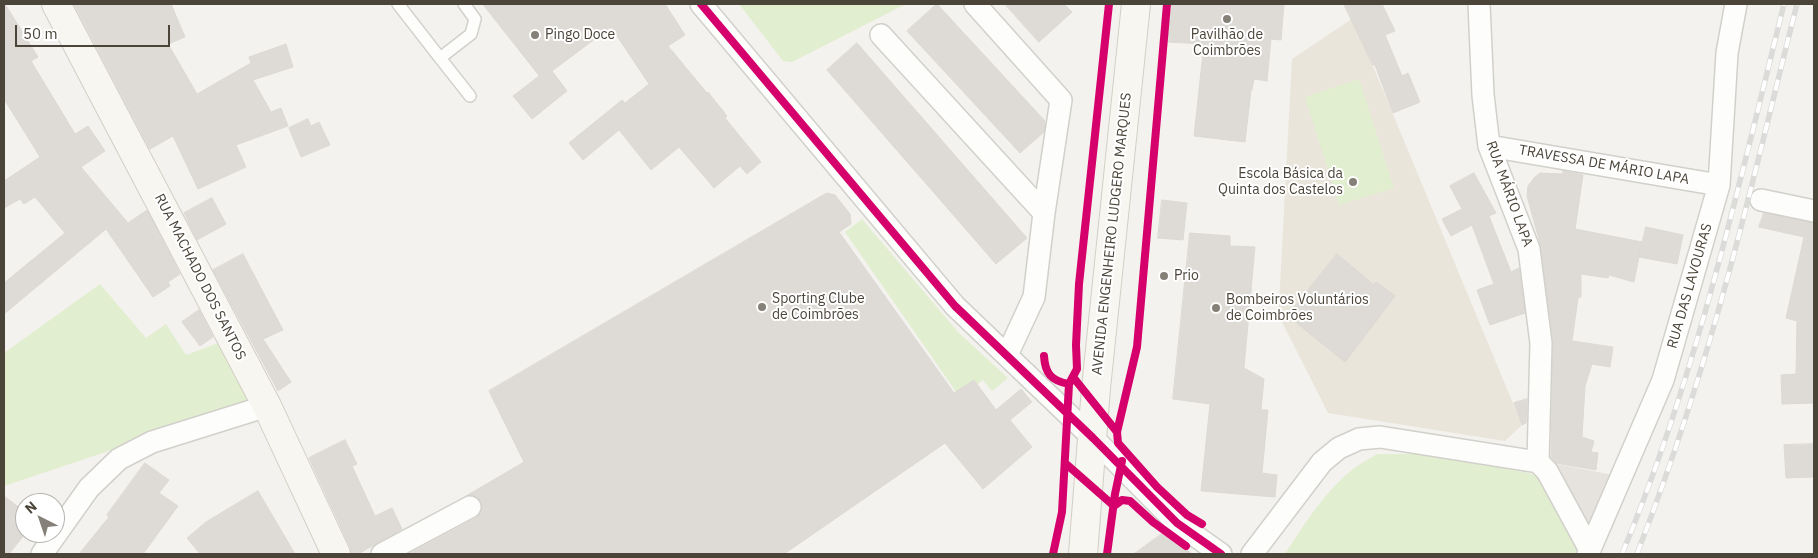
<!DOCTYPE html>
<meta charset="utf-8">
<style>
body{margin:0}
#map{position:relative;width:1818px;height:558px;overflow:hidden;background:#f4f2ee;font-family:"IBM Plex Sans",sans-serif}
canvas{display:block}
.frame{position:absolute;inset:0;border:5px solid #4b4439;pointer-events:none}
.north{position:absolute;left:15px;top:493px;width:50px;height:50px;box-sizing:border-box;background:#fff;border:1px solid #b7b4b0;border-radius:50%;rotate:319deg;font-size:14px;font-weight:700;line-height:20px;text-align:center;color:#4b4439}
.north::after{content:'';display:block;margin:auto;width:18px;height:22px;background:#868178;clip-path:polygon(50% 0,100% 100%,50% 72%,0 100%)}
.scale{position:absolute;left:15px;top:25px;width:155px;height:22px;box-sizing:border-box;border:2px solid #4b4439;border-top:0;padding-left:6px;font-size:15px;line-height:18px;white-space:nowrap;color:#4b4439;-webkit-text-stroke:4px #fff;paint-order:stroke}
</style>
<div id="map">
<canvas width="1818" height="558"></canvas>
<div class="frame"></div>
<div class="north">N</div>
<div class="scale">50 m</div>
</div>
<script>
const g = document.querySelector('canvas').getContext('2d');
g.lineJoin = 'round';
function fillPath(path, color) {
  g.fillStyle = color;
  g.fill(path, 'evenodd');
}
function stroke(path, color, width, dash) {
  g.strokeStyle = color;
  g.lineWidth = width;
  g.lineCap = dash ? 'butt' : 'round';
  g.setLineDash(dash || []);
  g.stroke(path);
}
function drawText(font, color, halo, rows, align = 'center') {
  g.font = font + ' "IBM Plex Sans",sans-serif';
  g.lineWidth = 4;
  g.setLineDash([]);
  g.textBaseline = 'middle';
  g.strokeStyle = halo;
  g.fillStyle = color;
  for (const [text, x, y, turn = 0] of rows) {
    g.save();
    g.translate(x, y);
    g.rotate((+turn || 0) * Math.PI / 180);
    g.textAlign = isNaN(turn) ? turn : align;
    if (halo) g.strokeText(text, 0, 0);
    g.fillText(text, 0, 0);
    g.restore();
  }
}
fillPath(new Path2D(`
 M1353 18 1522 425 1505 441 1328 413 1280 318 1279 305 1292 59Z`), '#eae5da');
fillPath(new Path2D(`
 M739 4H906L792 62 783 61Z
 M1359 79 1394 188 1339 205 1305 97Z
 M862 219 958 332 1008 378 992 391 983 380 959 396 845 232Z
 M100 284 146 338 166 324 186 355 221 342 252 403 4 486V353Z
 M1377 454H1415L1449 457 1537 475 1580 552 1579 554H1285C1305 523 1327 488 1357 466 1363 462 1371 458 1377 454Z`), '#e1eecf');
fillPath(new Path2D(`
 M1552 463 1613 475 1589 538Z`), '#e6e3df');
const building = new Path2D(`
 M4 4H5L38 57 31 61 75 134 88 126 105 151 81 167 128 223 147 210 180 274 168 282 170 286 153 297 106 229 4 314V283L65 233 35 197 24 204 20 199 4 208V181L40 157 4 99Z
 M74 4H171L185 37 168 44 197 94 251 63 249 57 286 44 293 67 253 80 271 112 281 108 288 126 236 145 246 167 198 189 173 136 150 149Z
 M483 4H665L685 35 668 46 707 93 708 92 727 116 725 118 761 162 747 174 740 166 714 188 679 147 651 170 619 130 583 160 569 143 622 100 625 103 649 84 611 27 552 71 567 91 532 119 513 96 539 76Z
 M937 4 1045 121 1044 132 1020 153 907 31Z
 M1005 4H1064L1072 12 1039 42Z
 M1172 4H1284L1281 40 1271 39 1267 81 1254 79 1252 90H1251L1245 142 1194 136 1204 44 1168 42Z
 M1344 4H1382L1395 31 1385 35 1402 76 1408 73 1420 102 1393 113 1375 65H1373Z
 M857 43 1027 238 996 264 827 70Z
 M308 119 311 126 319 122 330 145 301 157 289 128Z
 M1563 171 1583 175 1575 229 1642 242 1634 282 1609 275 1608 278 1581 274V297L1578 298 1572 341 1613 347 1610 367 1592 364 1585 386 1582 437 1594 441 1591 452 1598 453 1596 470 1556 463 1551 457 1553 341 1541 247 1527 196 1528 186 1534 178 1540 173 1563 174Z
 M1474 173 1496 213 1489 216 1511 272 1519 268 1525 313 1490 325 1477 290 1494 284 1472 225 1451 236 1442 219 1462 209 1450 186Z
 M827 193 835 195 850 214 851 224 839 232 954 393 974 380 996 410 1021 389 1032 402 1010 420 1032 447 983 489 945 443 784 554H409L476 518 480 514 482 508 481 502 476 496H466L524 462 489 391Z
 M212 198 226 224 197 240 184 213Z
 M1162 200 1187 203 1183 240 1158 238Z
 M1764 213 1814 223V403L1782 404 1781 375 1796 374 1797 321 1786 318 1804 237 1759 227Z
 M1646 227 1683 235 1677 264 1639 257Z
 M1190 233 1230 236V246L1255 247 1244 368 1264 379 1261 410H1268L1262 473 1277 475 1275 497 1201 491 1210 404 1173 399Z
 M243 254 283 330 263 339 291 382 278 391 213 270Z
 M1337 254 1374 285 1376 282 1395 296 1345 362 1288 316Z
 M199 310 213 337 200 346 182 322Z
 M1527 399 1526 423 1522 425 1514 403Z
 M345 440 357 464 352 466 375 516 392 508 402 529 358 554H351L350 547 309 458Z
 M1814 444V477L1786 478 1784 445Z
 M145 463 169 480 159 493 178 506 143 554H79L109 517 107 515Z
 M258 491 295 554H200L187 538 206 522Z
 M4 496 25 512V534L9 554H4Z
 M1163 533 1192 554H1134Z`);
fillPath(building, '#dedbd6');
stroke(building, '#dcd9d4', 1);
const lane = new Path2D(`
 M398 4 440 58 471 34 475 19 464 4
 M440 58 470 96`);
const street = new Path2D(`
 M701 4 955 306 1093 438 1177 523 1221 554
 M975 4 1061 100 1044 213 1034 297 1007 355
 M1479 4 1483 95 1489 146 1529 249 1541 343 1538 462 1547 471 1590 550
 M881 35 1044 213
 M1489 146 1719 185
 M1761 200 1814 211
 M42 554 89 488 119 459 152 442 267 406
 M382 554 470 507
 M1252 554 1322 462 1339 448 1359 439 1380 437 1538 462
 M1588 554 1663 380 1719 185 1727 53 1736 4`);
const secondary = new Path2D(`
 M56 4 267 406 336 554
 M1083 554 1096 388 1136 4`);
stroke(lane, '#d2d0cb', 14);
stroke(street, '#d2d0cb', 24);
stroke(secondary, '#d3cfc5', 30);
stroke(lane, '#fdfdfc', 11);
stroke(street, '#fdfdfc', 21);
stroke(secondary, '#f7f6f1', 28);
const rail = new Path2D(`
 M1622 554C1696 377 1738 189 1784 4
 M1637 554C1659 497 1679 440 1697 382 1736 258 1765 130 1797 4`);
stroke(rail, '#dbdbda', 5.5);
stroke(rail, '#fff', 4, [11]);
stroke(new Path2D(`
 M701 4 955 306 1093 438 1177 523 1221 554
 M1167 4 1137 347 1117 432 1118 443 1157 487 1187 515 1202 524
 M1044 356C1045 373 1051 381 1069 384L1077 369 1076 345 1079 284 1109 4
 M1073 377 1117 432
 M1065 463 1114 506
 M1114 506 1122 500 1130 501 1153 522 1186 546
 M1053 554 1062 512 1069 384
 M1107 554 1115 494 1122 461`), '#d6006c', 8);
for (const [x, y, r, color] of [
 [1227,19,5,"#868178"],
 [535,35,5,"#868178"],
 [1353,182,5,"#868178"],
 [1164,276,5,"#868178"],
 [762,307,5,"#868178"],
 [1216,308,5,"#868178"]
]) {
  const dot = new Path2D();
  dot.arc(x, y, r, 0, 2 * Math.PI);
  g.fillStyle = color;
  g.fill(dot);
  stroke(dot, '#fff', 2);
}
drawText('14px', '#4b4439', '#fff', [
 ["Pingo Doce",545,35],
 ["Pavilhão de",1227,35,"center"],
 ["Coimbrões",1227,51,"center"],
 ["Escola Básica da",1343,174,"right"],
 ["Quinta dos Castelos",1343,190,"right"],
 ["Prio",1174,276],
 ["Sporting Clube",772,299],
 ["de Coimbrões",772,315],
 ["Bombeiros Voluntários",1226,300],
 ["de Coimbrões",1226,316]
], 'left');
drawText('14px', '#4b4439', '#fff', [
 ["TRAVESSA DE MÁRIO LAPA",1604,165,10],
 ["RUA MÁRIO LAPA",1509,194,70],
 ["AVENIDA ENGENHEIRO LUDGERO MARQUES",1112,234,-84],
 ["RUA MACHADO DOS SANTOS",200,277,63],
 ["RUA DAS LAVOURAS",1690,286,-74]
]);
</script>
